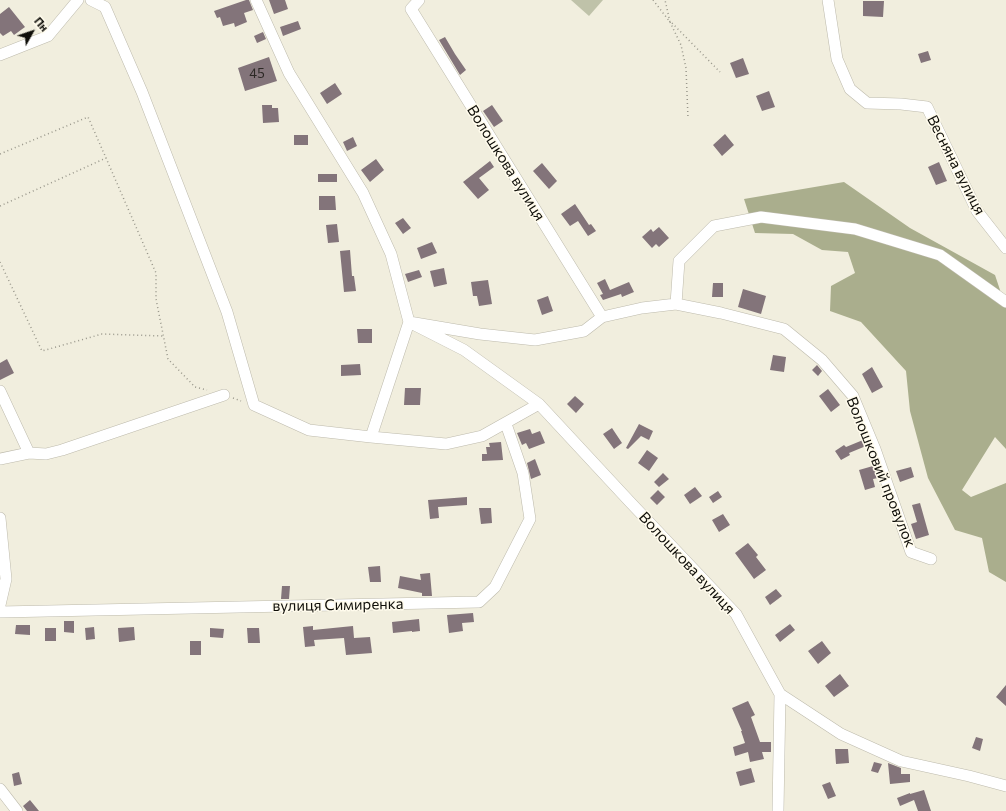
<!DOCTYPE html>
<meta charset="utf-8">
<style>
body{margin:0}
#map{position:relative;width:1006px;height:811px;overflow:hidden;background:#f1eede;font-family:Commissioner,sans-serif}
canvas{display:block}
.north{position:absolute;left:12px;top:12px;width:40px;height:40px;-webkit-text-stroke:3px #fffbec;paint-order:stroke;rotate:50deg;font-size:11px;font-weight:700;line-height:16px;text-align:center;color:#0f0e09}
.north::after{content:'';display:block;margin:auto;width:14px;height:18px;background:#0f0e09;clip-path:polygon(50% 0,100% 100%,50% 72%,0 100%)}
</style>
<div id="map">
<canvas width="1006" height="811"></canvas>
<div class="north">Пн</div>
</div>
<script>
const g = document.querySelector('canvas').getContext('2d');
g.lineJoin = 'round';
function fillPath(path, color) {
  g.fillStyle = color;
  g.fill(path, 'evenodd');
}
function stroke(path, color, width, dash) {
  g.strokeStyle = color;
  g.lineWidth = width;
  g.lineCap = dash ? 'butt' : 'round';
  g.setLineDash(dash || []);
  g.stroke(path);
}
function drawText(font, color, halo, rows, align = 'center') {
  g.font = font + ' Commissioner,sans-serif';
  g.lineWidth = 3;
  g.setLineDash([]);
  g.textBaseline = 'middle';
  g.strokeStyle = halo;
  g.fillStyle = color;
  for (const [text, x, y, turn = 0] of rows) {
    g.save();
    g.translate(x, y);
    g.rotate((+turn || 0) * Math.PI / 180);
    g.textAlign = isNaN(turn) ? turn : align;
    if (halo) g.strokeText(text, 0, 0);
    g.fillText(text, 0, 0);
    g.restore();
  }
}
fillPath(new Path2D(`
 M571 0H603L589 16Z`), '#bfc2a9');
fillPath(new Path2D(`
 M844 182 910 228 995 275 1006 308V449L995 437 962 490 971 497 1006 483V582L989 572 982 538 955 530 928 478 910 411 906 371 861 322 830 311 831 286 855 273 848 252 822 250 793 234 755 233 744 199Z`), '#aaae8d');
fillPath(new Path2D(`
 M246 0H249L253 10 244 13 247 22 235 27 234 23 223 26 220 17 217 18 214 11Z
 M269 0H285L288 9 274 14Z
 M863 1H884L883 17 863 16Z
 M9 7 25 27 14 35 11 31 3 36 0 33V14Z
 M298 21 301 29 283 36 280 27Z
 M263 32 266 39 257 43 254 36Z
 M445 37 455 54 466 70 460 75 439 40Z
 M928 51 931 60 921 63 918 54Z
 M269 57 277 81 245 91 238 68Z
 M743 58 749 74 736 78 730 63Z
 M335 83 342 94 327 104 320 93Z
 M769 91 775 107 762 111 756 96Z
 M262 105H272V108H278L279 122 263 123Z
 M492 105 503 121 494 127 483 111Z
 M725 134 734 145 722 156 713 145Z
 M294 135H308V145H294Z
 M353 137 357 146 347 151 343 142Z
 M376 159 384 170 370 182 361 170Z
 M490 161 494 167 479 178 489 190 478 199 463 182Z
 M939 162 947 181 936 185 928 167Z
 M542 163 557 181 549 189 533 171Z
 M318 174H337V182H318Z
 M319 196H335L336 210H319Z
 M575 204 589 225 591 224 596 231 588 236 578 221 570 226 561 214Z
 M403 218 411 228 403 234 395 223Z
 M337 224 339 242 328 243 326 225Z
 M659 227 669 238 659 247 656 244 652 248 642 237 651 229 653 232Z
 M432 242 437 253 421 259 417 248Z
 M350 250 352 276H354L356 291 344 292 340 251Z
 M444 268 447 284 434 287 430 271Z
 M419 270 422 277 408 282 405 274Z
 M605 279 610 290 629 282 634 292 622 297 621 294 603 300 600 295 603 294 597 283Z
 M488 280 492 304 479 306 477 296H473L471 282Z
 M713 283H723V297H712Z
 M743 289 766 296 761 314 738 307Z
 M548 296 553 311 542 315 537 300Z
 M357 329H372V343H358Z
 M773 355 786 357 784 372 770 370Z
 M7 359 14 373 0 380V363Z
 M360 364 361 375 341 376V365Z
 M817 365 822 371 818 376 812 370Z
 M872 367 883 387 872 393 862 374Z
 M405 388H421L420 405H404Z
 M828 389 840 405 831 412 819 396Z
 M575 396 584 404 576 413 567 404Z
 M639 424 653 431 649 440 641 436 628 449 626 448Z
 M612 428 622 443 614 449 603 434Z
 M530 429 532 434 540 431 545 443 529 449 526 443 522 445 517 433Z
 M863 440 866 446 849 453 850 455 841 460 835 451 844 445 846 447Z
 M501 442 503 460 482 461V454H487L486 447H490L489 443Z
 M647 450 658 458 649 471 638 463Z
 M535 459 541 475 531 479 527 463Z
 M873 466 878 478 873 479 875 487 865 490 859 470Z
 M911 467 914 477 900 482 896 471Z
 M663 473 669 479 659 487 654 482Z
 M695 487 702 496 690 504 684 495Z
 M658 490 665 497 657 505 650 498Z
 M718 491 722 497 713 503 709 497Z
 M467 497V505L438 507 439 518 430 519 428 500Z
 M920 503 929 535 916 539 911 524 917 522 912 505Z
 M479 508H491L492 523 481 524Z
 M723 514 730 525 719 532 712 520Z
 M748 543 758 555 756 557 766 570 754 579 735 553Z
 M380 566 381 582H370L368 567Z
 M430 573 432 596H422V593L398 588 400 576 421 580 420 574Z
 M282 586H290L289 599H281Z
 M776 589 782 596 770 605 765 597Z
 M473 613 474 622 462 623 463 631 449 633 447 615Z
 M419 619 420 631 412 632V631L393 633 392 622Z
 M64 621H74V633L64 632Z
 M790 624 795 630 780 642 775 635Z
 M16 625H30V635L15 634Z
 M313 626V630L353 626 354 638 370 637 372 653 346 655 344 638 314 640 315 646 305 647 303 627Z
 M94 627 95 639 86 640 85 628Z
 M134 627 135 640 119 642 118 628Z
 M45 628H56V641H45Z
 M210 628 224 629 223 638 210 637Z
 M247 628H259L260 643H248Z
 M190 641H201V655H190Z
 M822 641 831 653 818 664 808 651Z
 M840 674 849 686 834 697 825 686Z
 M1006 685V706L996 697Z
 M748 701 755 715 751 717 760 742H771V752H762L764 759 750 762 748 752 735 756 733 747 745 743 741 731H742L732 708Z
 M976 737 983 739 980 751 972 748Z
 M835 749H848L849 763 836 764Z
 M874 762 882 764 878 773 871 771Z
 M888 763 901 768V774H910V782L890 784Z
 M751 768 755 782 740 786 736 772Z
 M19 772 22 784 14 786 12 774Z
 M830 782 836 796 828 799 822 785Z
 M924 790 931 811H918L914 800 900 806 897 798 910 793V794Z
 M30 800 39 811H27L23 806Z`), '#83747a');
const minor = new Path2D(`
 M91 0 105 7 142 92 227 312 254 405 309 430 371 437
 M256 0 289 73 363 193 391 254 409 322 464 350 539 404 630 502 736 614 780 694 841 734 901 761 969 776 1006 786
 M419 0 411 9 602 317
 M828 0 837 59 850 89 867 103 901 104 927 107 977 211 1006 248
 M0 55 48 36 78 0
 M676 304 679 261 714 226 761 217 855 229 940 255 1006 302
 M0 391 29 453 0 459
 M539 404 482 436 446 444 371 437 409 322 480 334 535 340 584 331 602 317 642 308 676 304 721 313 784 329 822 360 853 396 875 449 911 552 931 559
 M29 453 46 454 62 450 224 395
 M0 518 6 579 0 605
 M0 612 479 602 495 587 530 519 523 473 506 424
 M0 789 17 811
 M778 811 780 694`);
stroke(minor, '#bdbaac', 12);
stroke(new Path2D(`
 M653 0 670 22 665 0
 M670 22 681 45 686 68 688 118
 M672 23 720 72
 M0 154 88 117 106 158
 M0 206 106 158 156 273V299L168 359 195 387 207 390
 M0 262 42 351 102 334 163 336
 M233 398 241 401`), '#99978b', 1.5, [1, 3]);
stroke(minor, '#fff', 11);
drawText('13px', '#2c2825', null, [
 ["45",257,74]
]);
drawText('15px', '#0f0e09', '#fffbec', [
 ["Волошкова вулиця",506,163,58],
 ["Весняна вулиця",956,165,63],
 ["Волошковий провулок",881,472,68],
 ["Волошкова вулиця",687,563,47],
 ["вулиця Симиренка",338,605,-1]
]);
</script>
